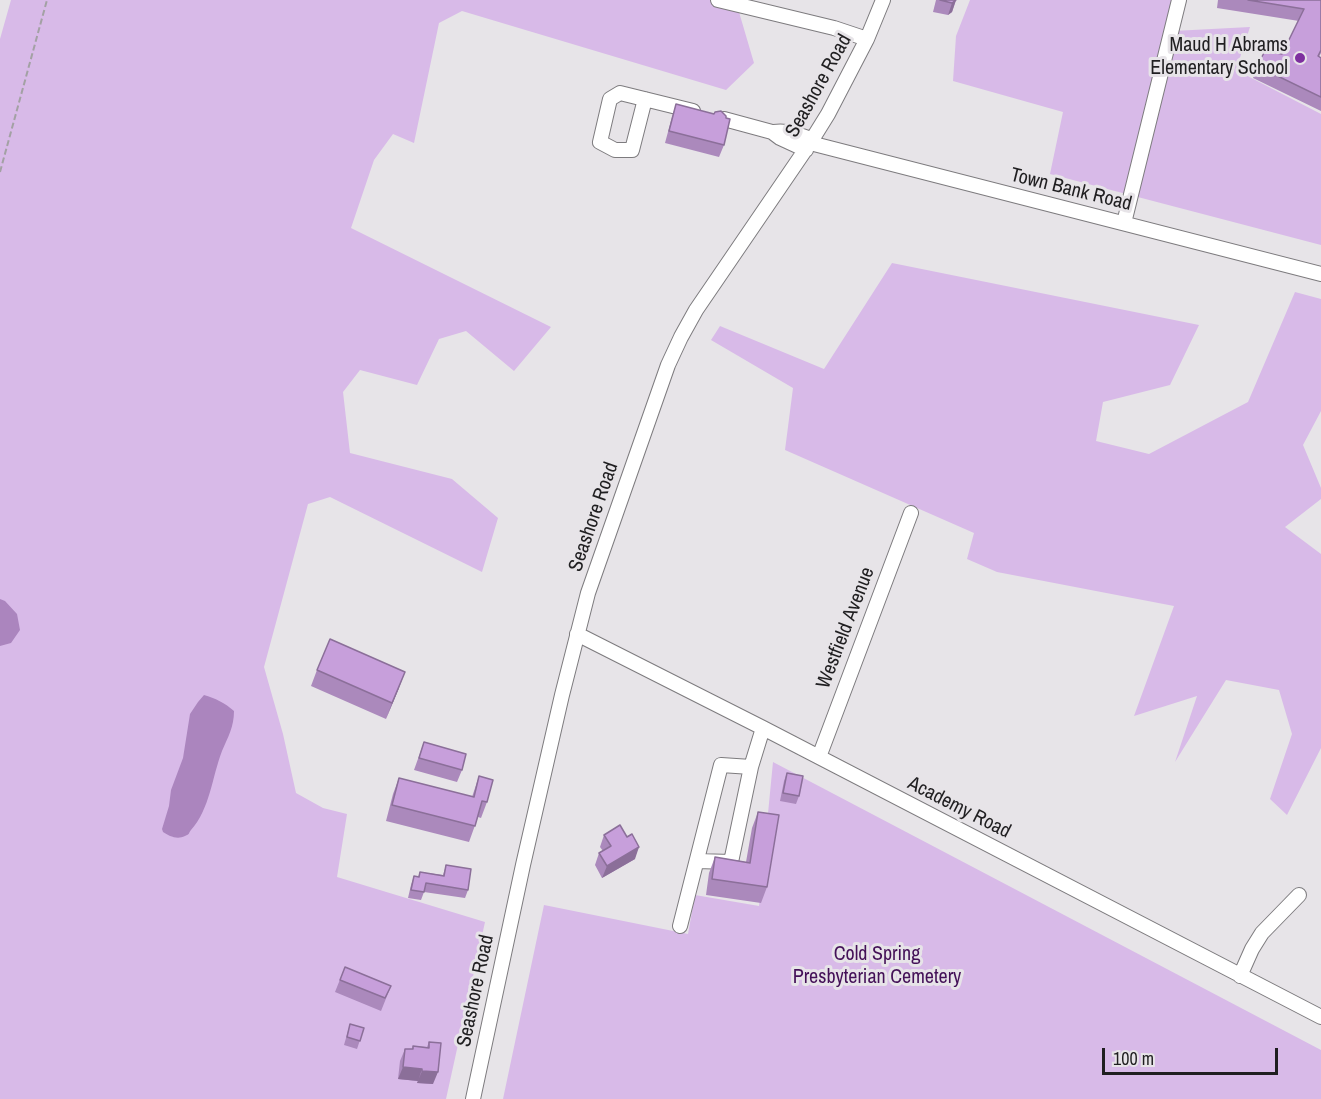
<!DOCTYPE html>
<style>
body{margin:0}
#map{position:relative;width:1321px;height:1099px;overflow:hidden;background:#e7e4e8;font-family:"Archivo Narrow",sans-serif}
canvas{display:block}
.scale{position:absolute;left:1102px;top:1048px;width:176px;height:27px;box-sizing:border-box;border:3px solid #201f21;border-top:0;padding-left:8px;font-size:18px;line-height:21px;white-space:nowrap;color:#201f21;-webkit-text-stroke:4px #e7e4e8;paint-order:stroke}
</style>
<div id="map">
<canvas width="1321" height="1099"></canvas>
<div class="scale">100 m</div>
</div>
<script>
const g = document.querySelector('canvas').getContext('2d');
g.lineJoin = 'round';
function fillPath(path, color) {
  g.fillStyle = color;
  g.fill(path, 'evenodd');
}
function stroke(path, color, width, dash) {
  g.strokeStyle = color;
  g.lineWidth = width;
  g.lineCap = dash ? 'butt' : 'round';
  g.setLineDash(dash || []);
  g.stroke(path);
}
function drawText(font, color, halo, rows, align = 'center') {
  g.font = font + ' "Archivo Narrow",sans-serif';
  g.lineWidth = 6;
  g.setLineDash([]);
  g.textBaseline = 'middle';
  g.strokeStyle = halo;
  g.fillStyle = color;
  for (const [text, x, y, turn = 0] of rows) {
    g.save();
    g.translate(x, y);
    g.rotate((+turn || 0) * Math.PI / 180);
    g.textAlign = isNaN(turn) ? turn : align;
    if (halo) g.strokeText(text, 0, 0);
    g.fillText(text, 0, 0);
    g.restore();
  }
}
fillPath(new Path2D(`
 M11 0H747L739 12 754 63 726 90 462 11 439 23 414 143 393 134 374 160 351 228 551 327 514 371 466 331 439 339 417 385 360 370 343 392 350 453 452 479 498 518 482 572 330 497 308 504 264 667 283 734 296 793 323 808 347 814 337 877 485 922 446 1099H0V39Z
 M970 0H1175L1173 31 1250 27 1236 70 1321 114V245L1050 174 1063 112 953 81 956 36Z
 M892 263 1199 325 1170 385 1103 402 1096 441 1149 454 1248 402 1295 292 1321 299V411L1303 445 1321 488V499L1285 527 1321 554V748L1287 815 1270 799 1292 734 1279 690 1226 680 1175 762 1197 696 1134 716 1174 606 997 572 967 559 974 533 785 450 793 388 711 340 720 326 824 369Z
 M773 762 1321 1050V1099H503L544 905 688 934 695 895 759 906Z`), '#d8bae8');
fillPath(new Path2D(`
 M0 599 5 601 17 614 20 630 11 643 0 646Z
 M204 695C215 698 225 703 234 711 234 727 228 737 222 751 212 777 210 809 191 830 188 834 190 834 185 836 177 840 169 836 163 832L162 829 169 806 171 790 183 758 190 714 198 702Z`), '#ab85be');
const minor = new Path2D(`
 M718 0 834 28 867 39
 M645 99 632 150H615L600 142 610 99 620 93 693 111
 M724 119 772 132 780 138 806 150
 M774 132C788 130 800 135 813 140
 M810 143 1321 274
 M1124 223 1179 0
 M577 634 763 728 1321 1017
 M819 757 911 513
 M697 861 731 862 751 767 763 728
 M680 926 721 765 751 767
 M1240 976 1252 949 1262 933 1299 895
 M473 1099 523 865 562 695 588 593 668 365 681 337 696 310 810 143 828 114 867 39 883 0`);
stroke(minor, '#7d7b7e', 16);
stroke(new Path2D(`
 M0 172 47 0`), '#a3a1a4', 2, [6, 3]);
stroke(minor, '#fff', 14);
fillPath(new Path2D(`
 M936 0H956L952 12 948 15 933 12Z
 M1218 0H1321V53L1319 57 1321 58V111L1253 78 1257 66 1282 54 1299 21 1217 8Z
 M676 104 724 145 719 157 665 143 672 117Z
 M317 670 399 688 386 719 311 686Z
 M424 742 462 770 457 782 414 770Z
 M787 773 799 796 796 804 780 801 784 781Z
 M479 776 487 802 481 818 478 817 469 842 386 821 393 794 399 778 472 797Z
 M758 812 767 887 761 903 706 895 709 873 715 857 746 862 752 828Z
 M604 835 635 859 602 878 595 865 599 853 603 851 600 847Z
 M446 865 468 890 465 898 424 892 421 900 408 898 411 885 414 876 418 877 420 872 443 875Z
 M345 967 391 986 381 1011 335 992Z
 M350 1024 364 1028 357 1049 344 1045Z
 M429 1042 433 1084 417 1083 418 1081 398 1079 400 1061 405 1049H412L413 1046 427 1047Z`), '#ab89bc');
fillPath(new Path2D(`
 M956 0 952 12 948 15 952 3Z
 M405 672 399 688 386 719 392 703Z
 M639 847 635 859 602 878 607 866Z
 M403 1067 422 1069 418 1081 398 1079Z
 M422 1071 438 1072 433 1084 417 1083Z`), '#8b6f99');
const building = new Path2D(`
 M940 0H956L952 3Z
 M1248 0H1321V50L1318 56 1321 58V97L1257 66 1265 51 1282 54 1304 9Z
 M676 104 714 114 715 112 721 111 726 116V118L730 119 724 145 669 131Z
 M330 639 405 672 392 703 317 670Z
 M424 742 466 754 462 770 419 758Z
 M787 773 803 776 799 796 783 793Z
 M479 776 493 780 487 802 482 801 475 826 392 805 399 778 474 797Z
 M758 812 779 815 767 887 712 879 715 857 750 863Z
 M620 825 627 837 632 834 639 847 607 866 599 853 611 846 604 835Z
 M446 865 471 869 468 890 426 883 424 892 411 890 414 876 419 877 420 872 444 876Z
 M345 967 391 986 385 998 340 980Z
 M350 1024 364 1028 360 1041 347 1037Z
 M429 1042 441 1043 438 1072 422 1071V1069L403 1067 405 1049H413V1046L429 1048Z`);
fillPath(building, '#c79fdb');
stroke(building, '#8b6f99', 1.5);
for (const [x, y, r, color] of [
 [1300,58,6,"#7e2f9f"]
]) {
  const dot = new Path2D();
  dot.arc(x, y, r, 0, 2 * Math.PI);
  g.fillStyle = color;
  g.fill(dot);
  stroke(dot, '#e7e4e8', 2);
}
drawText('20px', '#201f21', '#e7e4e8', [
 ["Maud H Abrams",1288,46],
 ["Elementary School",1288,69]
], 'right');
drawText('20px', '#201f21', '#e7e4e8', [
 ["Seashore Road",819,86,-61],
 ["Town Bank Road",1071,190,14],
 ["Seashore Road",594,517,-71],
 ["Westfield Avenue",846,628,-69],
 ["Academy Road",959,808,27],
 ["Seashore Road",476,991,-78]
]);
drawText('20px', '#441158', '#e7e4e8', [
 ["Cold Spring",877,955],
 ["Presbyterian Cemetery",877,978]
]);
</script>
